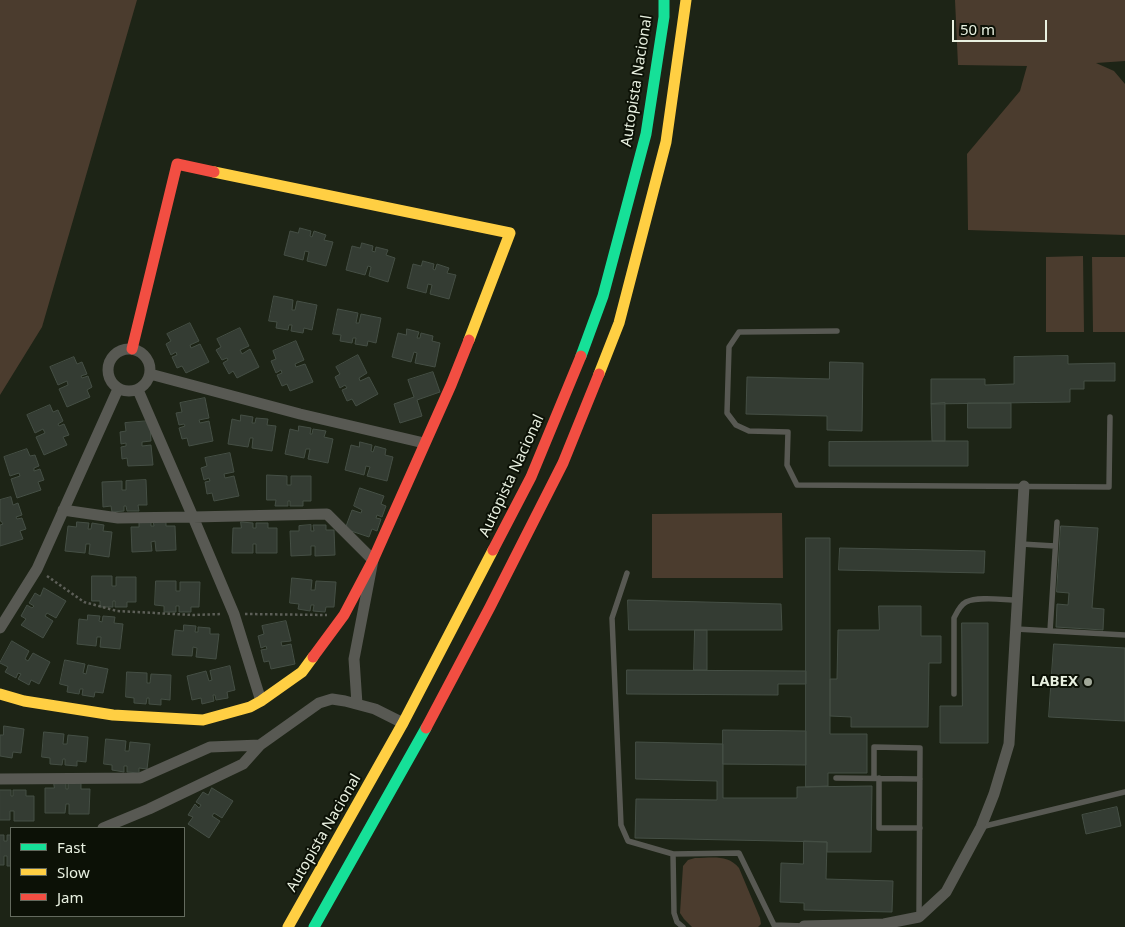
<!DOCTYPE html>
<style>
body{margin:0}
#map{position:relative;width:1125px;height:927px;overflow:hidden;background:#1d2416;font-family:"Noto Sans",sans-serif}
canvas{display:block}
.legend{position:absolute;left:10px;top:827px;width:175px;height:90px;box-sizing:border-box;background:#0c1106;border:1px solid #646b5e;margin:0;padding:6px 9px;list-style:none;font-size:15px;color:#e9f1e1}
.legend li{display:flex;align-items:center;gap:10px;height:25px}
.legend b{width:25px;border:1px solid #646b5e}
.scale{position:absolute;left:952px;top:20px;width:95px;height:22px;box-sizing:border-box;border:2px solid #e9f1e1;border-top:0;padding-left:6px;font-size:15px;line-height:18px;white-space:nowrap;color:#e9f1e1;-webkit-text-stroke:4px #0c1106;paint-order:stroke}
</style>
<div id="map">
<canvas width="1125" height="927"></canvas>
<ul class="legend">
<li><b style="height:6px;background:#16e098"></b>Fast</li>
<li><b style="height:6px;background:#ffcf43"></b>Slow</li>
<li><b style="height:6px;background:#f24e42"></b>Jam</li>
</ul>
<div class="scale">50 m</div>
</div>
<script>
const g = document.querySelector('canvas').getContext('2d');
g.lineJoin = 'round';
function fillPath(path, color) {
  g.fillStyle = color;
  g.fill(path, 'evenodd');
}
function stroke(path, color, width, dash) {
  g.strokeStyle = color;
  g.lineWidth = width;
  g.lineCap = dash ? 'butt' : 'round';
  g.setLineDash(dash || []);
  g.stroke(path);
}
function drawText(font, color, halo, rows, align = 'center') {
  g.font = font + ' "Noto Sans",sans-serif';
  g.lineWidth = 4;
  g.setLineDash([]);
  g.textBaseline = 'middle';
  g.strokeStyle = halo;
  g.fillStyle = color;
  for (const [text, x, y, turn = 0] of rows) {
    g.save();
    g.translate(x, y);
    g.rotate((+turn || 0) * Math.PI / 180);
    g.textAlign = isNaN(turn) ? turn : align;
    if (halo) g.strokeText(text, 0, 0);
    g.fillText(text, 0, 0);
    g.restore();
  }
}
fillPath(new Path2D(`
 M0 0H137L42 327 0 395Z
 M955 0H1125V61L1096 63 1114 71 1125 84V235L968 230 967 154 1020 91 1027 66 958 65Z
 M1083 256 1084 332H1046V257Z
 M1092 257H1125V332H1093Z
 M782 513 783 578H652V514Z
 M695 858C712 858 728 854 739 868L760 918 761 924 758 927H692L684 919 680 913 683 866 688 860Z`), '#4b3c2e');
const building = new Path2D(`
 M300 228 311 231 310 236 312 237 314 231 326 235 324 240 333 242 326 266 307 261 309 252 305 251 303 260 284 255 290 231 298 233Z
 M362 243 373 246 372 251 375 252 376 247 388 250 386 255 395 258 388 282 369 276 371 267 368 266 365 275 346 270 352 246 360 248Z
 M423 261 434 264 433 269 435 270 437 264 449 268 447 273 456 275 449 299 430 294 432 285 428 284 426 293 407 288 413 264 421 266Z
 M274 296 293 300 292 310H295L297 301 317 305 312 330 304 328 303 333 291 331 292 325H289L288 330 276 328 277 322 269 321Z
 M338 309 358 313 356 323H359L361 314 381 318 376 343 368 341 367 346 355 344 356 338H353L352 343 340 341 341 335 333 334Z
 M190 323 199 341 190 345 191 348 200 344 209 362 186 373 182 366 177 368 172 357 177 355 176 352 171 355 166 344 171 341 167 334Z
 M240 328 249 346 240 350 242 354 250 349 259 367 237 378 233 371 229 374 223 363 228 360 227 358 222 360 216 350 221 347 217 339Z
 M407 329 419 332 417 338H420L421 333 433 336 432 341 440 343 435 367 415 363 417 353 414 352 411 362 392 357 398 333 406 335Z
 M296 341 304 360 295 364 296 367 305 364 313 382 290 391 287 384 282 386 277 375 282 373 281 370 276 373 271 361 276 359 273 351Z
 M358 355 367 373 359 378 360 381 369 377 378 394 356 406 352 399 347 401 342 390 347 388 345 385 340 388 335 377 340 374 336 367Z
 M1068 356V364L1115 363V381H1084V389H1070V402L931 404V379H985V385L1014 384V357Z
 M74 357 77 364 82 362 87 374 81 376 82 378 88 376 92 387 87 390 90 397 67 407 59 389 68 385 67 381 58 385 50 367Z
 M830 362 863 363 862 431 827 430V416L746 414 747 377 829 379Z
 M433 372 440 392 417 400 422 416 400 423 394 404 414 397 408 380Z
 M205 398 209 418 199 420 200 423 209 421 213 441 189 446 187 438 182 439 179 428 185 426 184 424 179 425 176 413 182 412 180 403Z
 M945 403V441H932L931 404Z
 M968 403H1011V428H968Z
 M50 405 53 412 58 410 63 421 58 424 59 426 64 424 69 435 63 437 67 445 44 455 36 437 45 433 43 429 35 433 27 415Z
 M241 415 253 417 252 423H255L256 418 268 419 267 425 276 426 272 451 252 448 253 438H250L248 447 228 444 232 419 240 421Z
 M150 421 151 441 142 442V446L151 445 153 465 128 466 127 458 122 459 121 447 126 446V443L121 444 120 432 126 431 125 423Z
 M299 426 311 428 310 434H312L313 429 326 431 324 437 333 439 328 463 308 459 310 449H306L304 458 285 454 290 429 298 431Z
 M932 441H968V466H829V442Z
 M360 442 372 445 371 451 373 452 375 446 386 449 385 455 393 457 387 481 367 476 370 467 366 466 364 475 345 470 351 445 359 447Z
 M27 449 30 456 35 455 39 466 34 468V471L40 469 44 480 38 482 41 490 17 498 11 479 20 476 19 473 10 476 4 457Z
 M230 453 234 472 224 474 225 478 234 476 239 496 214 501 212 493 207 494 205 482 210 481 209 478 204 480 201 468 207 466 205 458Z
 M267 475 287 476V485H291V476H311V501H303V506H290V501H288V506H275L276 500H267Z
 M146 480 147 505H138L139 511H127L126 506H124V511L112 512 111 506 103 507 102 482 122 481V490H126V481Z
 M360 488 384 496 381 504 386 506 382 517 377 515 376 518 381 519 377 531 372 529 369 537 345 529 352 510 361 513 362 510 354 506Z
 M11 497 13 505 18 503 22 515 16 517 17 519 22 518 26 529 20 531 23 539 0 546V525L3 524 1 521H0V500Z
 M166 520V526H175L176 550 156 551 155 541 151 542 152 551 132 552 131 527H139V521H151V526H154L153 521Z
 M77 522 89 523 88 529H91L92 523 104 525 103 531 112 532 109 557 89 554 90 544H86L85 553 65 551 68 526 76 527Z
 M241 522 253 523V528H256V523H268V528H277V553H256V544H253V553H232L233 528H241Z
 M311 525V531H314L313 525H326V530H334L335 555 315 556V546H311V555L291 556 290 531H299V526Z
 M1061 526 1098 528 1092 608 1104 609 1103 630 1056 627 1057 604 1068 605 1069 593 1057 592Z
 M806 538H830V734H867V773H828V786L806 787Z
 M840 548 985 551 984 573 839 570Z
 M92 576H112V586H116V577H136V602H127V607H115V601H113V607H100V601H92Z
 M292 578 312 580 311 590H315L316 581 336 582 334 607H326L325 612 313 611 314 605H311L310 611 298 609 299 604 290 603Z
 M156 581H176V591H180V582H200L199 607H191V612H179V606H176V612H164V606L155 605Z
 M44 588 66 601 56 618 47 613 45 616 53 621 43 638 21 625 26 619 21 616 27 605 32 608 34 606 29 603 35 593 40 596Z
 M628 600 781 604 782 630H629Z
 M879 606H921V636H941V663H929L928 727H851V717L830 716V679H837L838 630H879Z
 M88 615 100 616 99 621 102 622 103 616 115 617 114 623 123 624 120 649 100 647 101 637H97L96 646 77 644 79 619 87 620Z
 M286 621 291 641 281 642 282 646 291 644 295 664 271 669 269 661 264 662 261 650 267 649 266 646 261 648 258 636 264 634 262 626Z
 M962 623H988V743H940V706H962Z
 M184 625 196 626 195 632H198V627L210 628V634H219L216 659 196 657 197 648 193 647 192 656 172 655 175 630 183 631Z
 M695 630H707V670H694Z
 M12 641 29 651 25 659 28 661 33 653 50 662 39 684 31 680 29 685 18 679 21 674 18 673 16 678 5 672 8 667 0 663Z
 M1054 644 1125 648V721L1049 717Z
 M65 660 85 664 83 673 86 674 88 665 108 669 103 693 95 692 94 697 82 695 83 689H80L79 694 67 692 68 686 60 684Z
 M230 666 235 690 227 692 228 698 216 700 215 695H213L214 701 202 704 201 698 192 700 187 676 206 671 209 681 212 680 210 671Z
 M627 670 806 671V684H778V695L627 694Z
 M127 672 147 673V683H150L151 674 171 675 170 700 161 699V705L149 704V698H147L146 704 134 703V698L126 697Z
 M4 726 24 729 21 753 13 752 12 758 0 756V735H3Z
 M723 730 806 731V765L723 764Z
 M44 732 64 734 63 744H67L68 735 88 737 86 762 77 761V766L65 765V759H63L62 765 50 764V758L42 757Z
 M106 739 126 741 125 751H129L130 742 150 744 147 769 139 768V773L127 772V766H124V772L112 770V765L104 764Z
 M636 742 723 744V798H797V787L872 786 871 852H827V842L635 838 636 799 717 800V781L636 779Z
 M54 783H66V789H68V783H81V789H90L89 814H69V804H66L65 813H45V788H54Z
 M212 788 233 801 222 818 214 813 212 816 220 821 209 838 188 824 193 817 188 815 195 804 199 808 201 805 196 802 203 792 208 795Z
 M0 790H11V796H13V790H26V796H34V821H14V811H10V820H0Z
 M1117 807 1121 826 1086 834 1082 815Z
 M0 835H4V841H7V835H11V866H7V856H4V865H0Z
 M804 841 827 842 826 879 893 881 892 912 804 910V903L780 902 781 863 803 864Z`);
fillPath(building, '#343c33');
stroke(building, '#454f45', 1);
stroke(new Path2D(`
 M47 576 84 602 117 611 193 615 222 614
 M245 614 327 615`), '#5d5f58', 2.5, [2.5, 2.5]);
stroke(new Path2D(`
 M837 331 739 332 729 347 727 413 736 425 749 431 788 432 787 465 797 485 1109 487 1110 417
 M1021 544 1055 546
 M627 573 612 618 621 825 628 841 673 854
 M1016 629 1125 635
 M1050 631 1057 522
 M954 694V618C957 612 960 605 966 602 978 596 1004 600 1017 600
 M836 778 920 779
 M874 778V747L920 748 919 917
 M879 778V828H920
 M981 827 1125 792
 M774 925 804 926
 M683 927 677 922 674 913 673 854 739 853 774 925`), '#585953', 5.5);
stroke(new Path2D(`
 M108 370a21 21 0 1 1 42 0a21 21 0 1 1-42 0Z
 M150 374 300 414 424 443
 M63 510 118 518 193 517 138 390
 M0 628 37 569 118 389
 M261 701 234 614 193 517 327 514 373 560 354 659 357 704
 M0 779 140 778 210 747 260 745
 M103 828 149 809 243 764 260 745 319 703 332 699 345 701 375 709 403 723
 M804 926 884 924 919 917 946 892 981 827 994 794 1009 744 1024 486`), '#585953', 11);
stroke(new Path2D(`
 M581 356 603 296 646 134 664 17V0
 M314 927 426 728`), '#16e098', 11);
stroke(new Path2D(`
 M214 172 510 233 469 340
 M599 374 619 323 666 142 686 0
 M0 694 24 701 113 715 203 720 250 707 261 701 302 672 313 657
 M288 927 403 723 493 550`), '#ffcf43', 11);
stroke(new Path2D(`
 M132 349 177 164 214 172
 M493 550 531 477 581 356
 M313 657 344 615 373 560 451 385 469 340
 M426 728 490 607 563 463 599 374`), '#f24e42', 11);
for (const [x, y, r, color] of [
 [1088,682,5,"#a2a99a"]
]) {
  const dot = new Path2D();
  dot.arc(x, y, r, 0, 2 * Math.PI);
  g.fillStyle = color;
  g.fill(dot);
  stroke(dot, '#0c1106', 2);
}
drawText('15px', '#e9f1e1', '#0c1106', [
 ["Autopista Nacional",637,81,-81],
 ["Autopista Nacional",512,476,-65],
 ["Autopista Nacional",324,833,-60]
]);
drawText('bold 15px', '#e9f1e1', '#0c1106', [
 ["LABEX",1078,682]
], 'right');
</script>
